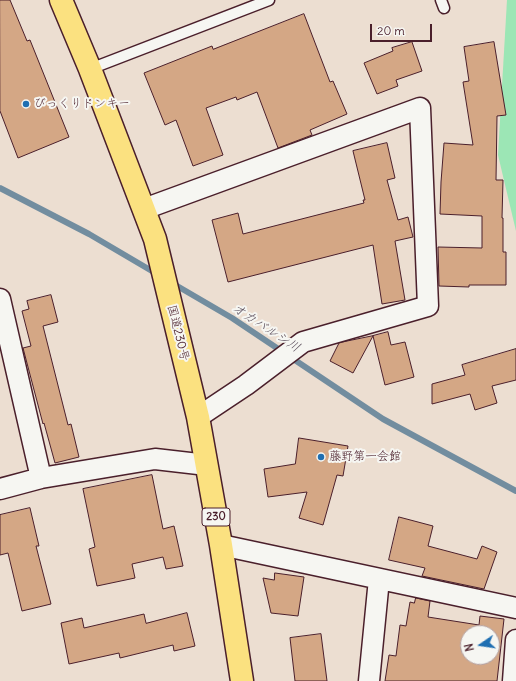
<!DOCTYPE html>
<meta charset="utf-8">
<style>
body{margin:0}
#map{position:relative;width:516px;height:681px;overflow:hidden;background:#ecded1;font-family:Delius,sans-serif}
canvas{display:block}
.north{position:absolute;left:460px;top:625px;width:40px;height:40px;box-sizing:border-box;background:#f6f6f2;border:1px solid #b1a0a2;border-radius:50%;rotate:257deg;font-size:11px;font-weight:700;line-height:16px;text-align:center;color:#4a1f2b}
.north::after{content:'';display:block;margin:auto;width:14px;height:18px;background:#1f6fb2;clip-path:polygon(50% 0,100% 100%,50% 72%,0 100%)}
.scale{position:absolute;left:370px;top:24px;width:62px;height:18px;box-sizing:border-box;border:2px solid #4a1f2b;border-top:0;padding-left:5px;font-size:12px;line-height:14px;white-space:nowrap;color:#4a1f2b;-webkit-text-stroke:3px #f6f6f2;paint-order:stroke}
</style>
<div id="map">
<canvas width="516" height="681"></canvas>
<div class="north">N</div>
<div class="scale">20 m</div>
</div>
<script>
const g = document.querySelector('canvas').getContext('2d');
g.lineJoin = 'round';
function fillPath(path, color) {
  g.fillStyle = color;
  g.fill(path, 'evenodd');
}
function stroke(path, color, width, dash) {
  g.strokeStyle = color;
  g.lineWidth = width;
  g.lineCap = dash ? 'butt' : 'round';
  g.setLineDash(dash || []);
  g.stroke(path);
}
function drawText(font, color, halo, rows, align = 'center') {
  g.font = font + ' Delius,"Klee One",sans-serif';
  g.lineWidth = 4;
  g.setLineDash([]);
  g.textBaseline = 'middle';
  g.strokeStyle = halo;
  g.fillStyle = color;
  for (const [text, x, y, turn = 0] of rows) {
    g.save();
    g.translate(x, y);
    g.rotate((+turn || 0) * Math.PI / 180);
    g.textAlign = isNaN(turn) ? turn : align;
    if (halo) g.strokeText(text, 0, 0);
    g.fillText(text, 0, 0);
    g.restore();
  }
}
fillPath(new Path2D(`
 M507 0H516V231L498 155Z`), '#9ce6b5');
stroke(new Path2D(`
 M0 188 89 234 157 274
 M172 283 232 318 383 419 516 491`), '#728d9f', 6);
const building = new Path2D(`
 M0 0H10L27 41 30 40 69 137 18 158 0 111Z
 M304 14 330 82 333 81 347 114 310 130 312 135 278 148 257 92 237 100 236 97 206 108 223 155 193 166 176 120 165 125 144 73 212 46 213 49Z
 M412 42 422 71 396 80 398 86 377 94 364 63 393 51 392 48Z
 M494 42 506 115 497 116 496 180H503L502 218H503V252H506V285H469V287L439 286 438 247 482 248V216L440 214 441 182 444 143 473 145 463 82 469 81 464 47Z
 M387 143 395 178 387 180 398 220 408 217 413 237 395 241 405 300 382 304 373 245 228 282 212 220 238 213 243 234 364 203 363 200H365L353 151Z
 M51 295 58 322 43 326 68 425 71 424 79 457 55 463 44 423 43 424 23 348 31 346 22 311 29 309 27 301Z
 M388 332 391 345 405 342 414 377 385 385 373 336Z
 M373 336 353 373 330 361 339 343Z
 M516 349V380L492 386 497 403 475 410 470 394 432 404V384L465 375 462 365Z
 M299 438 348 446 343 476 337 475 323 525 299 518 307 492 268 497 264 469 295 464Z
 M152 475 163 529 174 526 183 566 166 569 163 557 132 564 135 578 97 586 89 549 95 547 83 489Z
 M30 508 39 546H36L51 604 22 611 8 553 0 555V515Z
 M399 517 433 526 428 546 477 559 482 546 497 552 484 589 422 576 425 568 389 560Z
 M275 573 304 577 298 616 271 613 263 578 274 580Z
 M416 598 430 601 428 617 479 625 480 616 504 619 497 681H385L389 655 396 656 400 625 406 626 410 602 414 603ZM468 633H492V657H468Z
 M187 613 195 646 174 651 173 645 120 658 119 653 69 664 61 623 82 618 84 628 144 614 146 623Z
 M321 634 327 681H295L290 638Z`);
fillPath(building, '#d4a785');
stroke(building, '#4a1f2b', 1);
const lane = new Path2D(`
 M441 0 444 8
 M90 69 269 0`);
const street = new Path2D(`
 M144 209 420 108 428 306 303 342 246 385 198 417
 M0 299 41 478
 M0 489 41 478 155 459 207 465
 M221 545 516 608
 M369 681 379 579
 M513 681 516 640`);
const highway = new Path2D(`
 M61 0 90 69 155 239 198 417 221 545 242 681`);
stroke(lane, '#4a1f2b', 13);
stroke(street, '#4a1f2b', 23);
stroke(highway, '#4a1f2b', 25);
stroke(lane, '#f6f6f2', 10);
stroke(street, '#f6f6f2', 20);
stroke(highway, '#fbe180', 22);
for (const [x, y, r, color] of [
 [26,104,4,"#1f6fb2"],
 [321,457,4,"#1f6fb2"]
]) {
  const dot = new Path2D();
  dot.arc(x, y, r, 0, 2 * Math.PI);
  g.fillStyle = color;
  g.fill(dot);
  stroke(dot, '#f6f6f2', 1.5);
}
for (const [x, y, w] of [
 [216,517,28]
]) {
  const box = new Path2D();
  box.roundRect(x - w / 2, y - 9, w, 18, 3);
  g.fillStyle = '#f6f6f2';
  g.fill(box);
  stroke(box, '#4a1f2b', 1);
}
drawText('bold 11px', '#4a1f2b', null, [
 ["230",216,517]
]);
drawText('12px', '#4a1f2b', '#f6f6f2', [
 ["びっくりドンキー",34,104],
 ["藤野第一会館",329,457]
], 'left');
drawText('12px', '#4a1f2b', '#f6f6f2', [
 ["国道230号",178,333,76]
]);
drawText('italic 13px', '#5a4d5b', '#f6f6f2', [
 ["オカバルシ川",266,328,33]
]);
</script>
